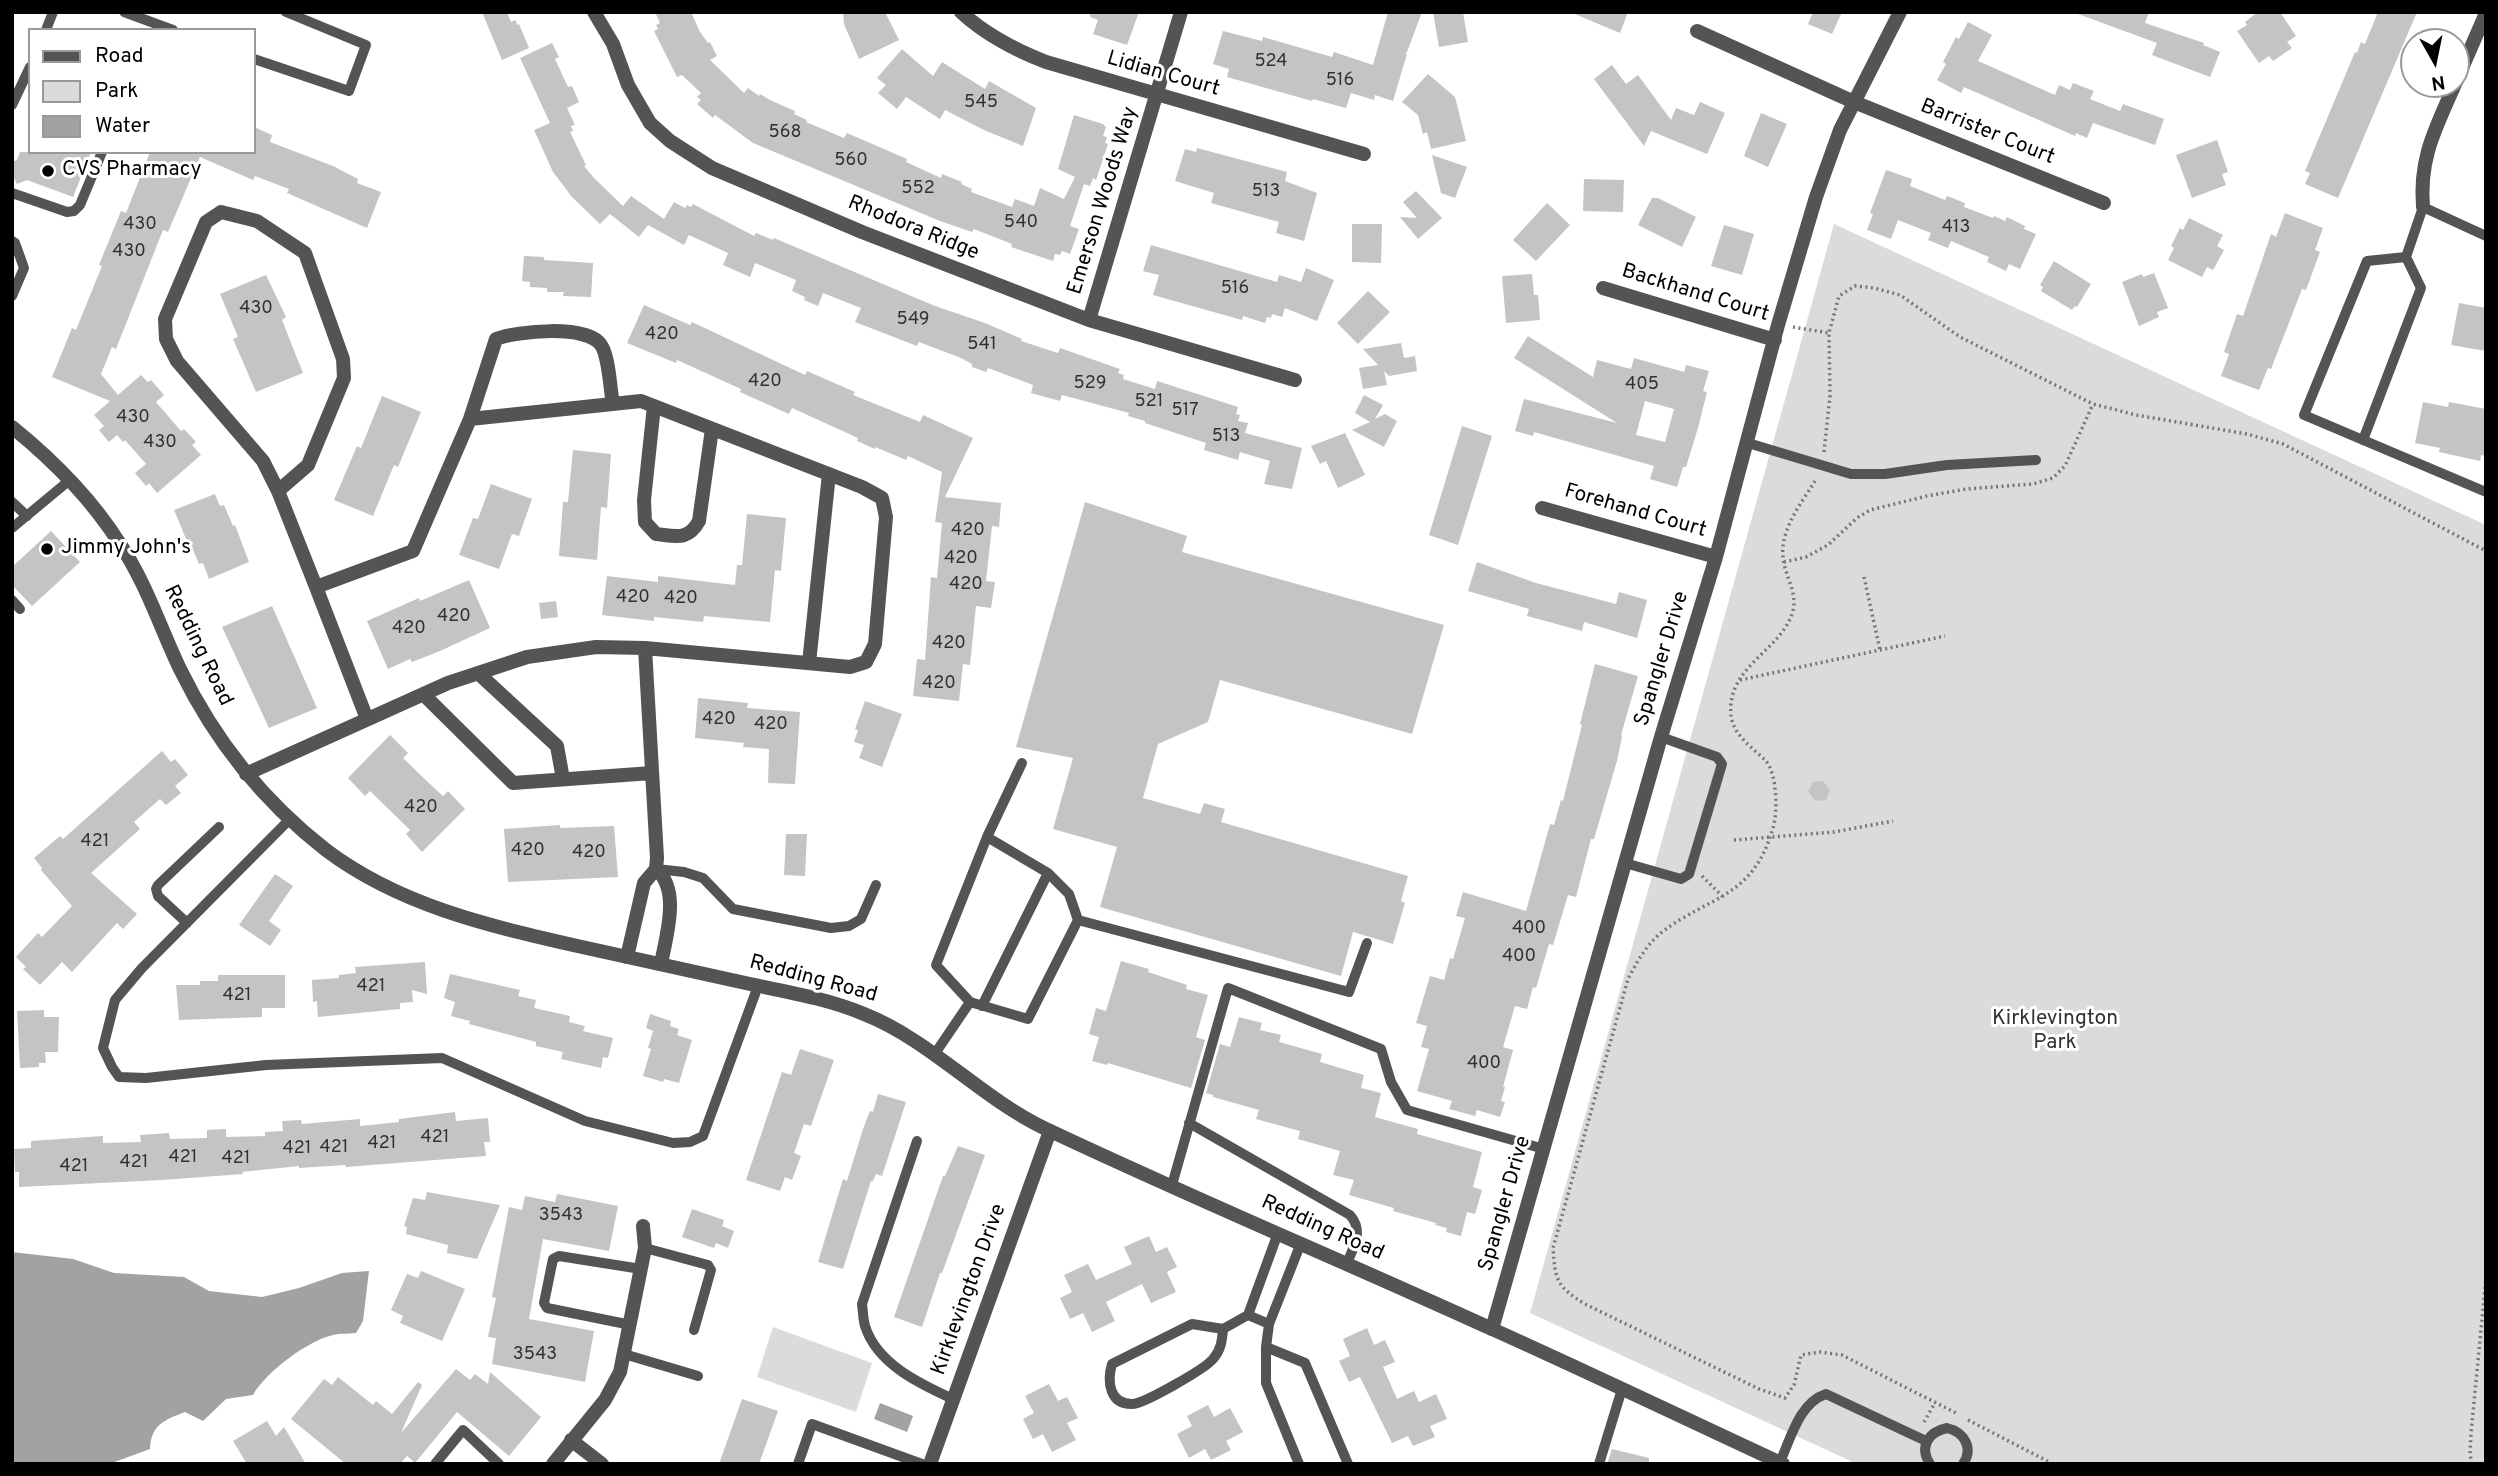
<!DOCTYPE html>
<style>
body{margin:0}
#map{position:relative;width:2498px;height:1476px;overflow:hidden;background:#fff;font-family:Overpass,sans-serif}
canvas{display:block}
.frame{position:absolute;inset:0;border:14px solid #000;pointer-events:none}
.legend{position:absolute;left:28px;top:28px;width:228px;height:126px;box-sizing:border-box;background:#fff;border:2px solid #999;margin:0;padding:9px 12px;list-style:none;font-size:21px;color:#000}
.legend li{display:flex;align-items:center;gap:14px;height:35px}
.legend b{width:35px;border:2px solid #999}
.north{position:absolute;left:2400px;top:28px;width:70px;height:70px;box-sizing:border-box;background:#fff;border:2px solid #999;border-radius:50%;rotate:171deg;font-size:19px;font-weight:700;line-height:28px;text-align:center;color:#000}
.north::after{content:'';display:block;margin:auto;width:24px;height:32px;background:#000;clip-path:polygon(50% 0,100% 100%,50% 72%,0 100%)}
</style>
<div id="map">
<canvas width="2498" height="1476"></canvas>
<div class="frame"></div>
<ul class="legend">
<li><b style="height:9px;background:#545454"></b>Road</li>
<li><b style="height:19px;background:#dbdbdb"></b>Park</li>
<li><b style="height:19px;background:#a2a2a2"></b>Water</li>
</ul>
<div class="north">N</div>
</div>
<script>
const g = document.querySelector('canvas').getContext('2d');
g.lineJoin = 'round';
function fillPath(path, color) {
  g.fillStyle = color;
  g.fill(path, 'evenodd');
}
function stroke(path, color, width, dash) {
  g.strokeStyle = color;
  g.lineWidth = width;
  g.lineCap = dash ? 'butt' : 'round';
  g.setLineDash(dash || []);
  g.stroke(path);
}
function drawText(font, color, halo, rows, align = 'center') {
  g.font = font + ' Overpass,sans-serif';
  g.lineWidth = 6;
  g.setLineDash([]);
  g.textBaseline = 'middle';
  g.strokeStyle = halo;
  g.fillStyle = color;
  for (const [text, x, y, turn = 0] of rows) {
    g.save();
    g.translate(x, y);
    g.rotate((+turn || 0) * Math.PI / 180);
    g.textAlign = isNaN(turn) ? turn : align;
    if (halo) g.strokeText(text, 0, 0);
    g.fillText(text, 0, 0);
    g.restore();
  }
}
fillPath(new Path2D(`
 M1834 224 2486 525V1464H1857L1530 1313Z
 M773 1327 872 1363 856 1412 757 1377Z`), '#dbdbdb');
fillPath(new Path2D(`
 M12 1252 73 1259 114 1273 184 1277 209 1291 262 1297 299 1288 342 1273 369 1271 363 1321 356 1333C349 1334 340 1333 333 1335 307 1341 266 1372 253 1395L226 1399 203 1421 185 1412C164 1420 151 1425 150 1449L109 1464H12Z
 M880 1403 913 1416 907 1432 874 1419Z`), '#a2a2a2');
fillPath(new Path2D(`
 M482 12H507L511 22 516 20 517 25 519 24 529 48 502 60Z
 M655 12H691L700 32 708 43 710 42 717 56 710 60 744 93 748 88 759 96 760 94 770 100 795 111 794 114 807 120 806 122 844 138 847 133 907 159 906 162 941 178 942 174 962 182 961 184 972 189 971 192 1012 207 1015 199 1034 206 1040 188 1064 199 1075 177 1058 169 1074 115 1103 124 1106 127 1103 136 1107 137 1105 143 1108 144 1096 180 1093 178 1090 186 1084 184 1070 226 1079 229 1070 254 1062 251 1060 255 1055 254 1053 261 1011 247 1012 244 974 229 972 232 940 221 753 143 715 115 713 118 697 104 701 100 697 97 701 93 682 75 677 77 654 31 658 29 656 25 660 23Z
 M843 12H885L899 40 859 59 844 24Z
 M1090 12H1139L1127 45 1093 34 1098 20 1090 17Z
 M1388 12H1422L1407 52 1405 53 1407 54 1393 101 1375 95 1374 100 1351 93 1346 108 1313 99 1312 101 1227 77 1229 69 1213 64 1223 31 1262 41 1263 37 1332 57 1334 52 1373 65Z
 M1433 12H1463L1468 42 1439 47Z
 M1570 12H1628L1620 33Z
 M1813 12H1842L1832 34 1808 24Z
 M2078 12H2149L2145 23 2204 43 2203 45 2220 52 2210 77 2152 55 2157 43 2078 14Z
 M2258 12H2280L2296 36 2287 42 2292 48 2273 61 2269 56 2259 63 2237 31 2247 25 2245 22Z
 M2378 12H2417L2338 198 2305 184 2310 173 2305 171 2355 52 2357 53 2361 42 2365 44Z
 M1968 22 1992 35 1978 61 2055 95 2059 85 2070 90 2073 83 2094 91 2090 99 2120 111 2123 104 2164 119 2155 145 2093 123 2087 138 2076 133 2075 136 1964 87 1961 93 1937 80 1946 64 1943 62 1956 37 1959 39Z
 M552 43 559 57 555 59 568 87 572 86 579 102 567 108 575 125 571 126 573 131 570 132 586 165 584 166 594 178 623 206 631 196 664 219 674 202 685 208 687 205 691 207 693 204 754 236 756 233 773 240 774 238 935 306 985 323 1022 339 1021 341 1058 353 1060 348 1120 369 1118 373 1124 375 1123 379 1155 389 1157 381 1238 407 1236 414 1240 415 1238 421 1248 423 1245 433 1302 448 1292 489 1264 484 1270 461 1240 452 1238 460 1204 450 1206 443 1145 423V421L1128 416 1129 413 1062 395 1060 401 1031 393 1033 385 988 368 986 372 972 367V364L961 358 919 342 917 346 855 322 861 308 823 293 818 306 804 300 805 297 792 291 796 280 755 263 750 277 723 265 728 253 689 235 684 245 648 225 639 237 610 214 600 224 572 197 553 172 534 130 550 123 520 58Z
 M902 49 933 76 942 62 985 89 989 81 1036 108 1023 146 984 130 945 110 940 119 906 97 897 109 878 93 886 85 877 78Z
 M1612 65 1626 84 1638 75 1671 120 1676 108 1694 115 1700 102 1725 113 1707 154 1651 131 1644 146 1594 79Z
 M1428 74 1455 97 1466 141 1431 149 1427 132 1423 134 1418 115 1402 102Z
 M1761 113 1787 124 1768 167 1744 156Z
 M254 127 272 135 270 142 333 166 358 179 357 183 381 192 367 228 287 193 289 189 255 176 253 180 200 157 168 232 163 230 116 349 112 347 101 374 118 395 141 375 148 382 151 380 164 395 156 402 181 431 184 429 196 442 192 445 201 455 157 493 149 483 146 486 135 473 146 464 125 440 123 442 117 435 109 442 99 430 104 426 94 415 110 401 52 377 72 328 76 330 102 266 99 265 121 211 126 213 150 152H254Z
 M2217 140 2228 172 2222 174 2226 185 2192 198 2176 155Z
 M1197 148 1287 172 1285 181 1317 193 1304 241 1276 233 1279 222 1211 203 1214 193 1175 181 1185 149 1196 152Z
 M20 152H91L73 197 27 180 17 184 12 174V162L17 160Z
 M1432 155 1467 167 1455 198 1441 193Z
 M1886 170 1912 179 1910 186 1945 200 1947 196 1965 203 1964 207 1993 218 1994 216 2005 221 2007 217 2025 226 2024 229 2036 234 2020 269 2009 264 2006 271 1987 262 1989 257 1951 241 1948 248 1928 240 1931 233 1898 220 1891 239 1867 230 1873 214 1870 213Z
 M1584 179 1624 180 1623 212 1583 211Z
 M1416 191 1442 218 1418 239 1400 217 1417 218 1403 202Z
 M1652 198H1658L1696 217 1682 247 1638 225Z
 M1547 203 1570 225 1536 261 1513 240Z
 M2285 213 2323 228 2315 250 2320 252 2306 290 2302 289 2271 369 2268 368 2259 390 2221 376 2229 354 2224 352 2237 314 2243 316 2271 234 2276 237Z
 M2189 218 2223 235 2217 246 2224 250 2213 270 2207 267 2202 277 2168 260 2174 248 2171 246 2180 228 2183 230Z
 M1352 224H1382L1381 263 1352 262Z
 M1724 225 1754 234 1742 275 1711 266Z
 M1151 245 1277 282 1279 275 1301 282 1306 268 1334 280 1317 321 1285 308 1282 317 1272 314 1271 318 1267 317 1265 323 1243 316 1242 320 1153 295 1159 275 1143 271Z
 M524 256 544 257V260L593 263 591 297 563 296 564 292H547V288L530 287V282L522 281Z
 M2054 261 2091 284 2077 307 2075 306 2072 310 2041 291 2043 287 2040 285Z
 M2154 273 2168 308 2157 312 2159 317 2139 326 2122 282 2142 274 2143 277Z
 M1532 274 1534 295H1538L1540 320 1506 323 1502 276Z
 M266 275 286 317 282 320 303 373 256 392 233 339 238 337 220 294Z
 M1368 291 1390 312 1358 344 1337 323Z
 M2459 303 2486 308V351L2451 345Z
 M644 305 690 325 692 322 805 375 807 371 855 392 853 395 920 422 923 415 973 438 945 497 1001 503 999 527 992 526 986 581 995 582 991 608 976 606 970 665 963 664 959 701 913 696 917 659 925 660 931 577 937 578 942 523 935 522 942 472 908 456 906 460 875 447V449L857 441 858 438 792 408 789 414 740 392 741 389 677 360 676 363 627 343Z
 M1528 336 1593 377 1597 360 1631 369 1634 358 1684 372 1686 365 1709 371 1703 391 1707 392 1698 428 1686 467H1683L1677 487 1650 479 1654 466 1534 432 1533 436 1515 431 1524 399 1617 423 1514 358ZM1645 401 1674 409 1665 442 1636 435Z
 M1401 343 1404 358 1415 356 1417 371 1389 376 1384 371 1387 385 1363 389 1359 368 1378 365 1363 349Z
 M1364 395 1383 405 1375 419 1385 414 1397 421 1384 447 1352 430 1370 422 1355 413Z
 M382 396 421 412 398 467 394 465 373 516 334 500 357 446 361 448Z
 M2423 402 2448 407 2449 402 2486 409V456L2481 455 2480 461 2439 452 2440 448 2415 443Z
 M1462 426 1492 436 1458 545 1429 535Z
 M1345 433 1365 475 1338 488 1326 461 1320 464 1311 446Z
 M573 450 611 454 607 508 601 507 597 560 559 556 563 502H568Z
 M491 484 532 499 519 536 512 534 499 569 459 555 473 518 478 519Z
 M215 494 220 506 224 505 233 526 235 525 249 562 209 579 203 563 199 564 191 545 189 546 174 510Z
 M1085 502 1187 536 1182 552 1444 625 1412 734 1220 680 1208 722 1158 744 1143 798 1200 814 1204 803 1225 809 1221 822 1408 876 1401 901 1405 903 1393 944 1353 932 1341 976 1100 907 1117 847 1053 829 1073 758 1016 747Z
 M747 514 786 518 781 571 775 570 770 622 704 616 703 622 654 617V621L602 615 607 576 658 582V576L735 585 737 565H742Z
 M51 531 80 562 32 606 12 585V567Z
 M1477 562 1536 583 1616 604 1619 592 1647 600 1637 638 1584 622 1582 631 1527 616 1529 609 1468 591Z
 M469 580 490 628 440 651 412 662 410 659 388 669 367 621 419 598 420 601Z
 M556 601 558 617 541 619 539 603Z
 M272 606 317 708 269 728 222 627Z
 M1595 664 1638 676 1621 735 1622 736 1617 761 1594 839H1591L1576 897 1568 895 1553 945 1549 944 1536 988 1533 987 1527 1009 1515 1006 1503 1047 1513 1050 1503 1087H1505L1501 1101 1505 1102 1500 1117 1477 1110 1475 1116 1449 1109 1452 1101 1417 1091 1429 1049 1421 1047 1427 1026 1416 1023 1430 976 1444 980 1450 958 1453 959 1465 918 1456 916 1463 892 1526 911 1550 824 1554 825 1561 800 1563 801 1582 725 1580 724Z
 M698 698 748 703 747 708 800 712 795 784 768 783 769 749 743 747 744 743 695 738Z
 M865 701 902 714 882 767 859 758 864 745 854 742 858 730 855 729Z
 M390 735 408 753 403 758 431 785 443 796 448 791 465 809 422 852 406 834 410 830 370 791 365 796 348 778Z
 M162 751 171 762 175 759 188 775 175 786 181 793 166 805 160 799 134 822 140 829 91 873 137 914 123 929 117 923 72 972 62 962 40 985 23 969 26 967 16 957 38 933 42 937 72 906 41 870 42 868 34 858 60 836 63 839Z
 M1823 781 1830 790 1826 800 1815 801 1808 791 1813 782Z
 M560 825V828L614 826 618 877 508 882 504 829Z
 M786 834H807L805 876 784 875Z
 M275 874 293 886 269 921 281 930 270 946 239 925Z
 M1121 961 1149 969 1148 972 1187 985 1186 989 1208 995 1196 1037 1205 1040 1191 1088 1108 1063 1107 1065 1092 1061 1099 1037 1089 1034 1096 1008 1106 1011Z
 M425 962 427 994 412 990 413 1002 400 1003V1009L318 1017 317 1001 313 1002 312 980 339 978V975L356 973 355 967Z
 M450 974 520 990 518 996 536 1000 534 1008 570 1016 569 1022 585 1026 583 1031 613 1038 608 1058 603 1057 601 1068 561 1059 563 1052 536 1046V1042L469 1024 470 1021 451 1016 455 1002 444 998Z
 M218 975H285V1008H262V1017L179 1020 176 985H200V981H218Z
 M44 1010V1017H59L58 1052H45L46 1063H39V1067L20 1068 17 1011Z
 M650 1014 671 1021 670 1026 679 1029 677 1035 692 1040 679 1083 664 1079 663 1082 643 1076 651 1049 648 1048 653 1031 646 1028Z
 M1239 1017 1262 1023 1260 1030 1281 1035 1279 1042 1322 1054 1320 1062 1364 1075 1361 1088 1381 1093 1375 1117 1418 1129 1417 1134 1482 1152 1473 1187 1482 1190 1475 1214 1467 1212 1461 1236 1446 1232 1447 1228 1435 1225 1436 1223 1393 1211 1394 1208 1349 1195 1354 1180 1333 1175 1340 1151 1298 1139 1300 1131 1256 1119 1259 1110 1213 1097V1095L1206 1093 1220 1044 1230 1047Z
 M800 1049 834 1060 811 1126 804 1124 794 1153 801 1156 792 1180 785 1177 780 1191 746 1180 782 1072 791 1075Z
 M878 1094 906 1102 882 1176 876 1174 873 1181H871L843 1269 818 1262 843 1179 847 1181 863 1129 870 1111 873 1112Z
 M455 1112 456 1121 488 1118 490 1142H484L486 1156 346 1167 345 1165 299 1168V1166L242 1172 243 1174 162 1180 19 1187V1172H15L14 1149 31 1148V1141L103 1136V1143L141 1142 140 1135 169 1133 170 1139 207 1138V1130L226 1129V1137L265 1136V1132L283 1131 282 1121 301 1120 302 1124 360 1119V1126L399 1122V1119Z
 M958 1146 985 1155 942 1273H940L922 1327 894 1317 943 1176H945Z
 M427 1192 500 1205 477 1259 447 1253 448 1245 406 1234 407 1227 404 1226 413 1198 425 1200Z
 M557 1194 618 1206 609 1251 543 1239 529 1319 594 1331 585 1382 492 1364 496 1338 488 1337 496 1298 492 1297 509 1207 522 1210 525 1196 555 1202Z
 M692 1209 724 1220 722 1226 734 1231 728 1248 716 1243 714 1248 682 1237Z
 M1149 1236 1156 1252 1167 1247 1177 1267 1167 1272 1176 1292 1151 1303 1142 1284 1106 1302 1115 1321 1092 1332 1083 1313 1070 1319 1060 1298 1072 1292 1064 1275 1088 1264 1096 1280 1132 1264 1124 1247Z
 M421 1271 465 1289 442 1341 400 1323 403 1316 391 1310 407 1274 418 1278Z
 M1367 1328 1374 1345 1385 1340 1395 1362 1383 1367 1397 1399 1414 1391 1419 1402 1436 1394 1447 1419 1430 1426 1435 1437 1413 1446 1408 1436 1392 1443 1360 1377 1349 1382 1339 1361 1350 1356 1343 1339Z
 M456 1369 470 1380 475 1374 488 1384 490 1372 541 1417 509 1456 457 1412 415 1463 407 1456 400 1464H346L291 1419 324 1379 332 1385 338 1377 373 1405 376 1401 392 1414 418 1382 422 1385 401 1433Z
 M1049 1384 1058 1401 1067 1397 1078 1418 1067 1423 1076 1440 1052 1452 1043 1434 1033 1439 1023 1419 1034 1413 1025 1396Z
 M742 1399 778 1411 759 1464H719Z
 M1208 1405 1214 1417 1230 1408 1243 1432 1226 1441 1231 1450 1211 1460 1205 1449 1189 1458 1177 1434 1192 1426 1187 1416Z
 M267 1421 276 1436 284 1427 306 1464H247L233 1441Z
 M1612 1449 1649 1458V1464H1607Z`), '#c4c4c4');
stroke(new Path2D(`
 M1793 327 1829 333
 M1824 452 1830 396 1829 333 1839 296 1855 286 1874 288 1900 295 1960 337 2093 404 2136 415 2247 434 2283 444 2486 551
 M1815 481C1801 504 1780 529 1783 558 1785 577 1799 594 1792 614 1779 652 1726 667 1731 716 1734 736 1753 748 1766 761 1777 774 1778 812 1773 828 1753 898 1711 895 1662 932 1646 945 1637 962 1628 979L1553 1248C1555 1280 1557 1287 1585 1304L1759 1389 1785 1398 1794 1385 1801 1355 1820 1352 1842 1355 1958 1414
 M1784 562 1806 557 1828 545 1857 518 1870 510 1927 496 1966 489 2033 484 2053 478 2065 466 2093 404
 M1864 577 1880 650
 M1740 680 1945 636
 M1734 840 1834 832 1893 821
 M1702 876 1724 898
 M1968 1420 2053 1464
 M1924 1422 1935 1403
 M2472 1464 2470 1454 2471 1433 2486 1278`), '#767676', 3.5, [2, 3.5]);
stroke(new Path2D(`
 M124 12 173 30
 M46 30 53 12
 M254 59 349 91 366 45 286 12
 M12 105 30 67
 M12 193 67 212 74 211 80 205 102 152
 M12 241 15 243 24 268 12 296
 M2406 257 2367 261 2304 415 2486 492
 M2363 440 2421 288 2406 257 2423 207 2486 236
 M1748 443 1851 474H1885L1947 465 2036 460
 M12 502 27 516
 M12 528 71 479
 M12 600 20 609
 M290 819 142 968 115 1000 103 1048 112 1067 119 1077 146 1078 266 1065 442 1058 585 1121 673 1143 690 1142 703 1136 758 986
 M987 837 1048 873 1069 894 1078 920 1028 1019 970 1002 936 965Z
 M987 837 1022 763
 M1625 863 1681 879 1689 874 1722 764 1717 757 1661 737
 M656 869 684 872 703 878 733 909 831 928 849 926 861 919 876 885
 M1078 920 1349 992 1367 943
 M187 923 158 896 156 889 158 885 219 827
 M982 1006 1048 873
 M934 1055 970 1002
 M1189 1123 1350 1215C1364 1231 1354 1246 1347 1263
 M917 1141 862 1304C863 1311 863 1319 865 1326 877 1364 920 1384 953 1399
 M1172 1185 1228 988 1381 1049 1391 1082 1407 1110 1544 1149
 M645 1248 708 1265 711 1270 694 1330
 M1248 1315 1278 1233
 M1269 1324 1301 1243
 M631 1325 547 1308 544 1303 553 1259 559 1256 641 1269
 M1223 1329C1222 1341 1221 1350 1213 1359 1205 1369 1145 1403 1133 1404 1109 1405 1107 1381 1112 1364L1192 1324 1223 1329 1248 1315 1269 1324 1266 1347V1383L1299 1464
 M1266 1347 1305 1363 1348 1464
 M624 1354 698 1376
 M1780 1462C1791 1438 1799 1403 1826 1394L1926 1441
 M435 1464 463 1430 499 1464
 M798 1464 812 1424 922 1464
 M1599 1464 1622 1389
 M1930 1464C1919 1447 1928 1432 1947 1428 1964 1432 1974 1448 1963 1464`), '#545454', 10);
stroke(new Path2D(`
 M594 12 613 44 628 85 650 123 670 141 712 168 862 232 1089 320 1295 380
 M961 12C986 35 1015 50 1046 62L1364 154
 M1697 31 1854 102 2104 203
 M2456 82 2486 13
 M2423 207C2419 157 2436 128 2455 84
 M1603 288 1775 340
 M1089 320 1181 12
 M654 406 644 500 645 522 656 534C676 536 688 541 699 521L712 429
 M470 419 496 339C517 331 587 324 601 345 609 356 610 389 613 404
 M278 491 308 465 344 378 343 359 305 253 257 221 221 212 206 222 165 319 166 339 177 361 263 461 278 491 316 587
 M1542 508 1716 557
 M809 663 829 474
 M478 673 557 746 563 779
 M423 694 513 783 652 773
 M367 719 316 587 413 551 470 419 641 401 862 487 882 498 886 517 875 644 866 662 850 667 645 648
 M246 774 448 683 527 657 596 647 645 648 657 858 656 869 644 883 627 957
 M656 869C681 890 666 936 661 964
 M1492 1329 1661 737 1716 557 1778 325 1816 197 1840 130 1900 12
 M571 1440 602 1464
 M553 1464 605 1400 620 1372 645 1248 643 1226
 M930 1464 1050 1131`), '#545454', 14);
stroke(new Path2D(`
 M12 427C54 461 91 498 120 544 146 583 160 627 180 669 215 741 263 801 326 850 399 905 486 925 573 945 632 958 691 971 750 984 788 992 828 999 864 1014 930 1040 980 1097 1044 1128 1192 1198 1343 1261 1492 1329 1590 1373 1686 1419 1783 1464`), '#545454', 14);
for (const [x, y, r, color] of [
 [48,171,7,"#000"],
 [47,549,7,"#000"]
]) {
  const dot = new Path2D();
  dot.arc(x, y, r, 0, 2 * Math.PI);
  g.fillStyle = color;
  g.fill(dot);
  stroke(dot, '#fff', 2.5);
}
drawText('18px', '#313131', null, [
 ["524",1271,62],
 ["516",1340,81],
 ["545",981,103],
 ["568",785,133],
 ["560",851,161],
 ["552",918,189],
 ["513",1266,192],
 ["540",1021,223],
 ["430",140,225],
 ["413",1956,228],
 ["430",129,252],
 ["516",1235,289],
 ["430",256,309],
 ["549",913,320],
 ["420",662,335],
 ["541",982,345],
 ["420",765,382],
 ["529",1090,384],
 ["405",1642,385],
 ["521",1149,402],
 ["517",1185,411],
 ["430",133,418],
 ["513",1226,437],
 ["430",160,443],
 ["420",968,531],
 ["420",961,559],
 ["420",966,585],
 ["420",633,598],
 ["420",681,599],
 ["420",454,617],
 ["420",409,629],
 ["420",949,644],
 ["420",939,684],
 ["420",719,720],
 ["420",771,725],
 ["420",421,808],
 ["421",95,842],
 ["420",528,851],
 ["420",589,853],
 ["400",1529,929],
 ["400",1519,957],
 ["421",371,987],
 ["421",237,996],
 ["400",1484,1064],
 ["421",435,1138],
 ["421",382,1144],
 ["421",334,1148],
 ["421",297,1149],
 ["421",183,1158],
 ["421",236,1159],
 ["421",134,1163],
 ["421",74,1167],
 ["3543",561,1216],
 ["3543",535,1355]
]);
drawText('21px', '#000', '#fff', [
 ["Lidian Court",1163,75,16],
 ["Barrister Court",1987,133,22],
 ["Emerson Woods Way",1104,201,-73],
 ["Rhodora Ridge",913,229,22],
 ["Backhand Court",1695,294,17],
 ["Forehand Court",1635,512,16],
 ["Redding Road",197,646,64],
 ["Spangler Drive",1663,659,-73],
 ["Redding Road",813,980,15],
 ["Spangler Drive",1506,1204,-74],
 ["Redding Road",1322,1229,24],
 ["Kirklevington Drive",970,1290,-70]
]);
drawText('21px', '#000', '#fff', [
 ["CVS Pharmacy",62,171],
 ["Jimmy John's",61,549]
], 'left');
drawText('21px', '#323232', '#fff', [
 ["Kirklevington",2055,1020],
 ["Park",2055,1044]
]);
</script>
